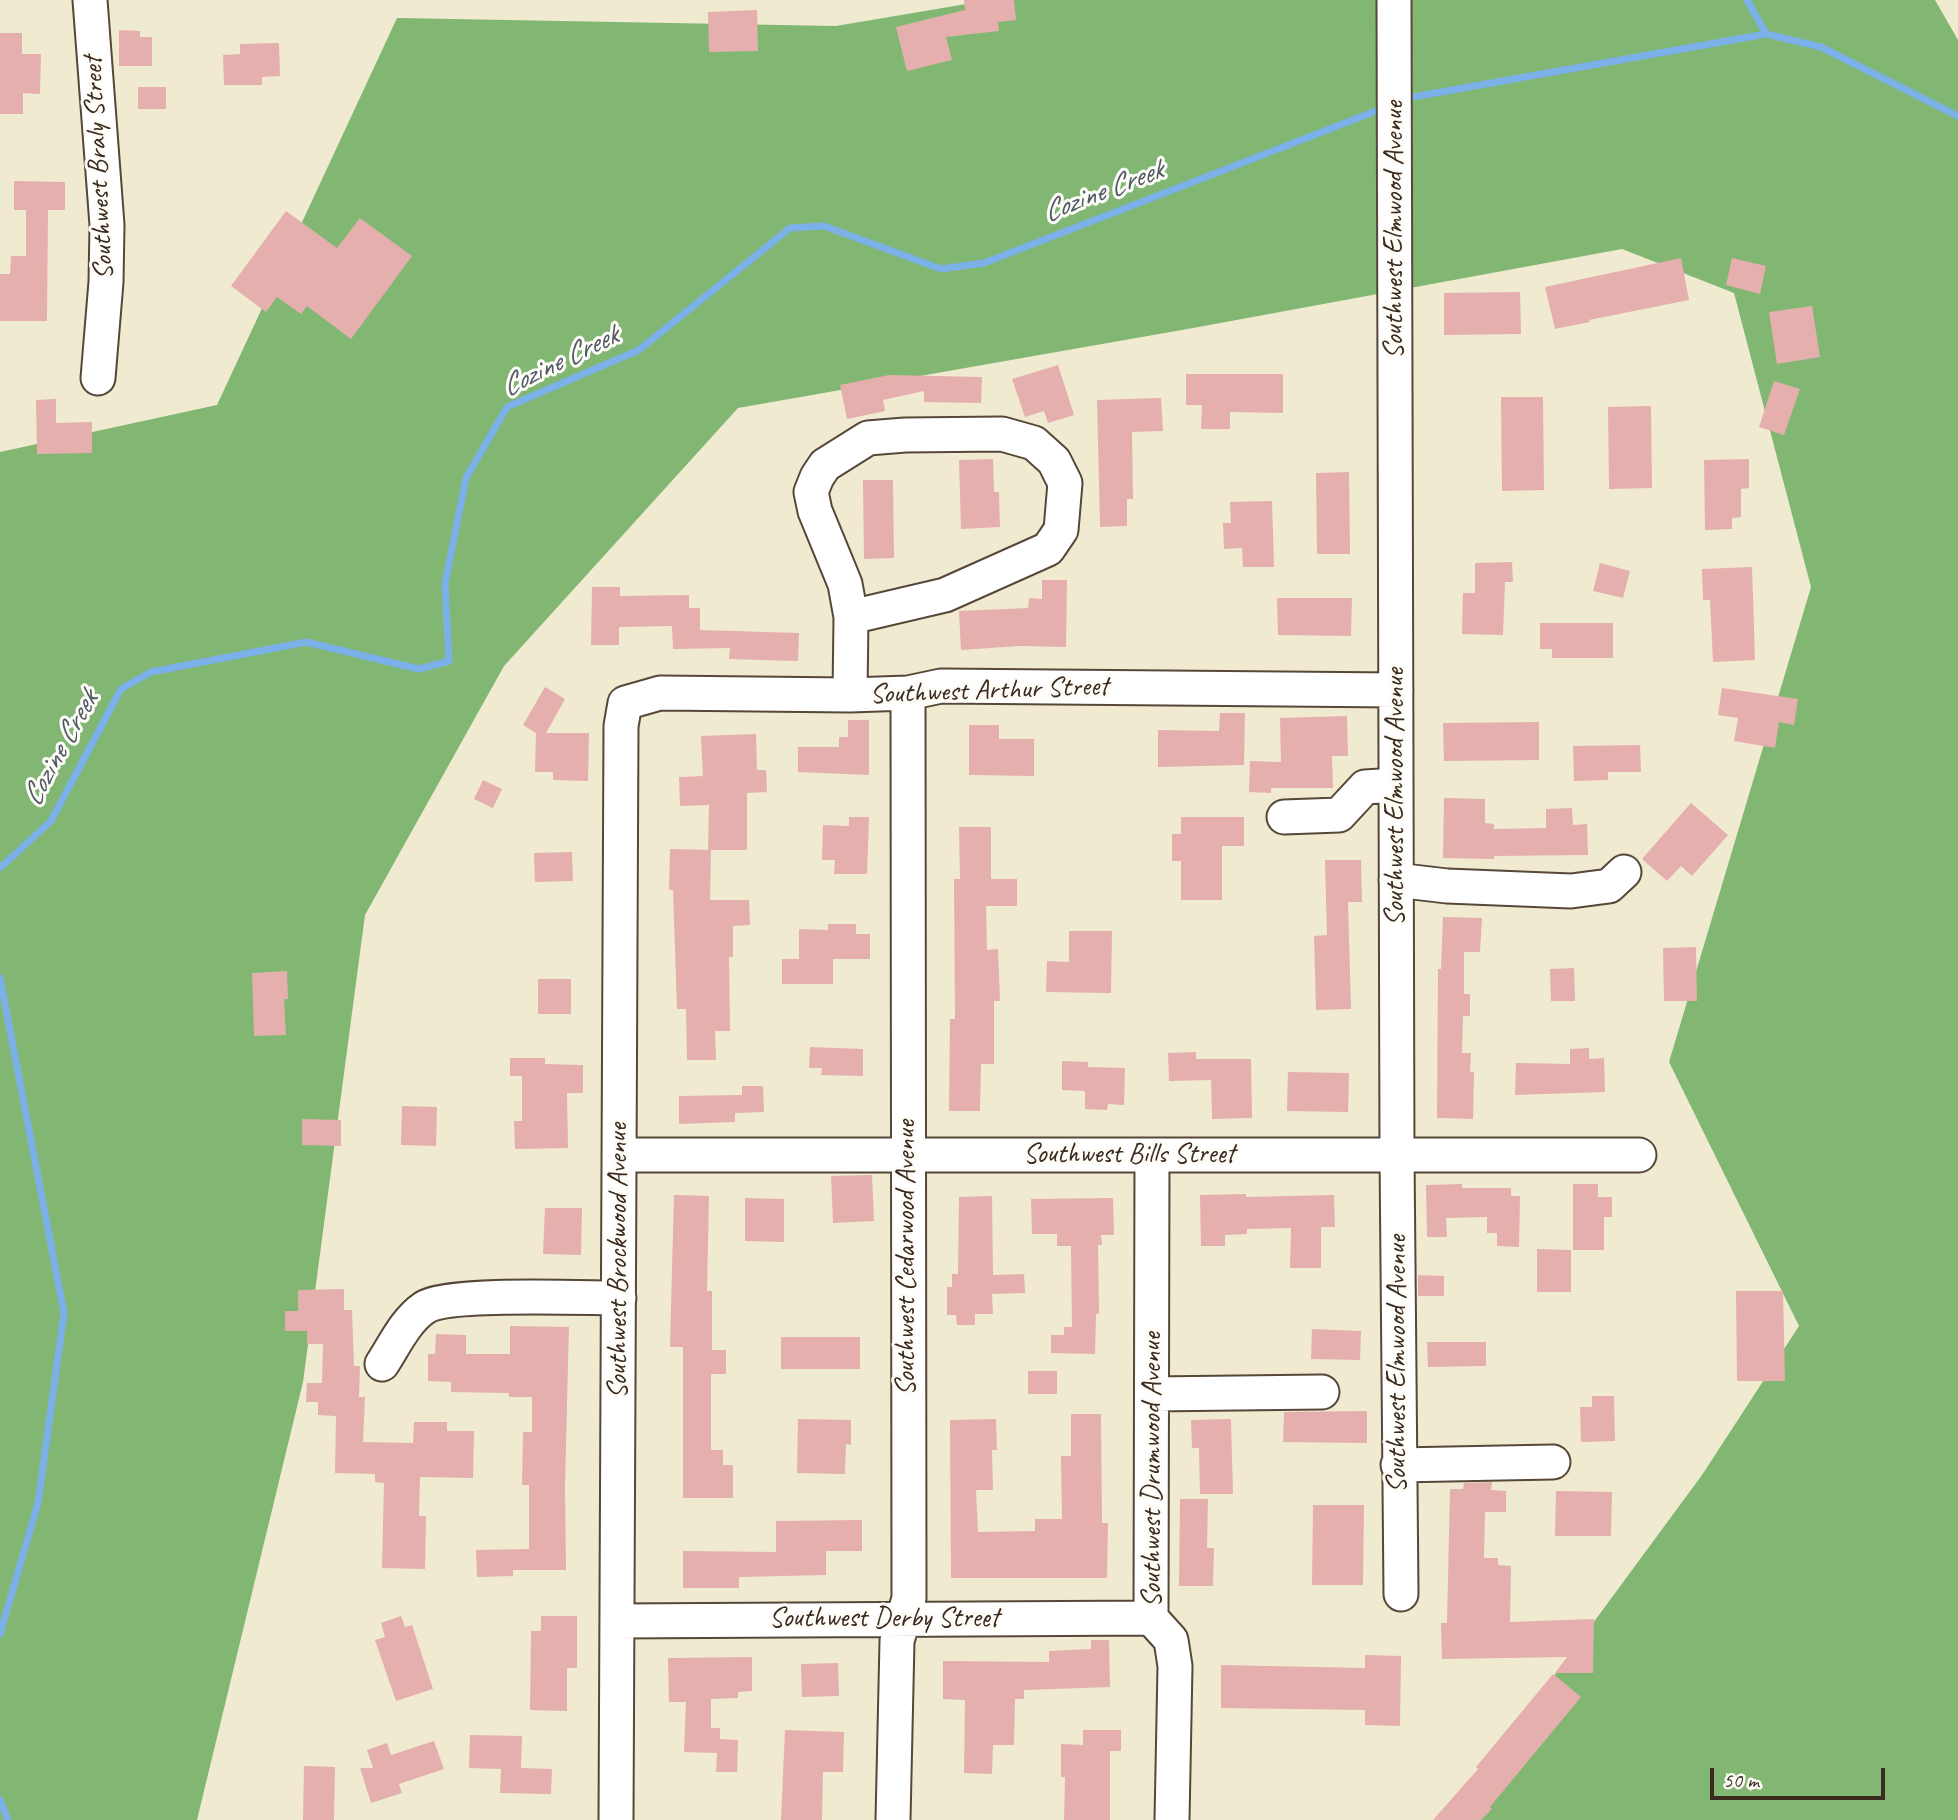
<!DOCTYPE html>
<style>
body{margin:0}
#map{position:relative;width:1958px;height:1820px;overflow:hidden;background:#f0ead1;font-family:Caveat,sans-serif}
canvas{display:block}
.scale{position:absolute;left:1710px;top:1768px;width:175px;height:32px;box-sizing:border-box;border:4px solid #3b2a1e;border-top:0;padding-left:9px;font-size:21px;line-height:24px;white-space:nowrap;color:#3b2a1e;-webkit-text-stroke:5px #fdfcf7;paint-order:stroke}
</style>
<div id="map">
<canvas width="1958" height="1820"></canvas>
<div class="scale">50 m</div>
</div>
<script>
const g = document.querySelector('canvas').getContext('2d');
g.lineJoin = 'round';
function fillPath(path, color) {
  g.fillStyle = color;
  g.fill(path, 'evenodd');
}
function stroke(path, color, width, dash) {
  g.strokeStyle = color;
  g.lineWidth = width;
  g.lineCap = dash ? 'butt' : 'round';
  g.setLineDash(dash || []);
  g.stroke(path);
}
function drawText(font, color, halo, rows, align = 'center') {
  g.font = font + ' Caveat,sans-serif';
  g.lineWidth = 6;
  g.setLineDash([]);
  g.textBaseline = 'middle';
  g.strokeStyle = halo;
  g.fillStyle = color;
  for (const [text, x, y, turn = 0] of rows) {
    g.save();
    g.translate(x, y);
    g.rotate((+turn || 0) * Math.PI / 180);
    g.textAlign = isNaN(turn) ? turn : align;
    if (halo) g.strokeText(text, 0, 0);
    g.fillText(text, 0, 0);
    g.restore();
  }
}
fillPath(new Path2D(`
 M990 0H1935L1958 40V1820H1448L1702 1475 1799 1326 1669 1062 1811 587 1734 293 1622 249 1193 328 738 408 504 666 365 915 303 1382 197 1820H0V452L217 405 397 18 836 26Z`), '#81b773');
stroke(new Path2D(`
 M1747 0 1766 34
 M1413 97 1766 34 1821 47 1958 116
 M0 868 51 821 121 689 151 672 306 642 419 669 449 661 445 584 466 478 507 407 639 350 790 228 824 226 941 269 984 263 1376 111
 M0 978 64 1313 38 1503 0 1634
 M0 1800 8 1820`), '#7bb0e9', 7);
fillPath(new Path2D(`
 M964 0H1014L1016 20 998 22 999 31 946 37 952 60 907 71 896 27 965 10Z
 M757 10 758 51 709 52 708 12Z
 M119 30 140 31V37H152V66H119Z
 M0 33H22V54H41L40 94 23 93V114H0Z
 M279 43 280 76 262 77V85H224L223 55 240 54V44Z
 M138 87H166V109H138Z
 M14 181 65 182V210H48L47 321H0V274H10L11 256H26V210H14Z
 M286 211 337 248 360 218 412 256 351 339 307 306 301 314 277 297 266 312 231 286Z
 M1681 258 1689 300 1589 320 1590 322 1555 329 1545 287Z
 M1732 258 1766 266 1760 294 1726 285Z
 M1520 292 1521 334 1444 335V293Z
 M1812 306 1820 357 1777 364 1769 312Z
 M1058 365 1074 415 1048 423 1044 411 1025 417 1012 379Z
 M1186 374H1283V413L1230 412V429H1201L1202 405H1186Z
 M889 375 982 377 981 403 924 402V391L883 400 885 411 847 419 840 385Z
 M1774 381 1800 389 1784 435 1759 427Z
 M1501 397H1543L1544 490 1502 491Z
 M1161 398 1163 431 1132 432 1133 499H1127V526L1100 527 1097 400Z
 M56 399V423L92 422V453L37 454 36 400Z
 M1651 406 1652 488 1609 489 1608 407Z
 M993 459 994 492H999L1000 527 961 529 959 460Z
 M1749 459V488L1741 489V517L1732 518V529L1705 530 1704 460Z
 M1349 472 1350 554H1317L1316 473Z
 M863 480H893L894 558 864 559Z
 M1272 501 1274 567H1243L1242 548 1224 549 1223 523H1231L1230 502Z
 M1512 562 1513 582H1505L1503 635 1462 634 1463 593H1475V563Z
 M1600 563 1630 571 1623 598 1593 591Z
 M1752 567 1755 660 1713 662 1710 600H1703L1702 569Z
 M1042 580H1067L1066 647 1019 646 961 650 959 611 1028 608 1029 598 1042 599Z
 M592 587H620V596L689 595V608H700V630L799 633 798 661 729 659 730 648 673 649 672 626 619 627V645H591Z
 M1277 598H1352L1351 636 1278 635Z
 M1540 623H1613V658H1552V649H1540Z
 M545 687 565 699 546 733H589L588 781 553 780V772H535L536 733 523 725Z
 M1722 688 1798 699 1794 725 1779 722 1775 748 1734 741 1738 718 1718 715Z
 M1220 713H1245L1244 765 1158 767V730L1219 731Z
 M1347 716 1348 756H1332L1333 788H1271V793L1249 792 1250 761 1281 762 1280 718Z
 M848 720H869V775L798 772V747H839V737H848Z
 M1539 722V760L1444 761 1443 723Z
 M969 725H999V739H1034V776L969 775Z
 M756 734 757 770H766L767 792 747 793V850H708L709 805 680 806 679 777 703 776 701 736Z
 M1640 745 1641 772H1608V780L1574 781 1573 746Z
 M483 780 502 789 493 808 474 799Z
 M1444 798 1485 799V823L1494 824V829L1546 828V809L1572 808 1573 825 1587 824 1588 855 1494 856V859L1443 858Z
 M1691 803 1728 835 1692 876 1681 866 1667 881 1642 859Z
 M849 817H869L867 874H834L835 860H822L823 825 849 826Z
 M1181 817H1244V846H1222V900H1181V861H1172V834H1181Z
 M959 827H991V879H1017V906H986L987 950 998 949 1000 1001H994V1064H981L980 1111H949L950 1019H955L954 879H960Z
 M670 849 711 850 710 900H749L750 925 733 926V957H729L730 1031H715L716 1060H687L686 1009H677L673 890H669Z
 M572 852 573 881 535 882 534 853Z
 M1325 860H1361L1362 902H1348L1351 1009 1316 1010 1314 936 1327 935Z
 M1443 917 1482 918 1480 952H1464V994H1470V1016H1463L1462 1053H1471L1470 1072H1474L1473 1119 1437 1118 1438 969H1441Z
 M828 924H856V934H870V959H833V984H782V959H799V929L828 930Z
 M1069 931H1112L1111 993 1046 992 1047 961 1069 962Z
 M1696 947 1697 1001H1664L1663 948Z
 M1574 968 1575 1001H1551L1550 969Z
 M287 971 288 999H284L286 1035 254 1036 252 973Z
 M538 979H571V1014H538Z
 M810 1047 863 1049V1076L821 1075 822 1068H809Z
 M1589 1048V1059L1604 1058 1605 1092 1515 1095 1516 1063 1570 1064V1049Z
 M1196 1052V1059H1251L1252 1118 1212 1119 1211 1080 1169 1081 1168 1053Z
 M510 1058H545V1064L583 1065V1093H567L568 1148 515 1149 514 1121H522V1076H510Z
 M1062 1061 1088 1062V1067L1125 1068 1124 1105 1108 1104 1107 1110 1085 1109V1091L1062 1090Z
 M1288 1072 1349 1073 1348 1112 1287 1111Z
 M742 1086H763L764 1112 735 1113V1122L679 1124V1096L742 1095Z
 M402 1106 437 1107 436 1146 401 1145Z
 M302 1119 341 1120V1146L302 1145Z
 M872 1175 874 1221 833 1223 831 1176Z
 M1462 1184V1188H1511V1196H1520L1519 1247 1497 1246V1233H1487V1217L1446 1218 1447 1237H1427L1426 1185Z
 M1573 1184H1598V1197H1612V1217H1604V1250H1573Z
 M1246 1194V1197L1334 1195 1335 1227H1321V1268H1290L1291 1228 1247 1229V1234L1225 1235V1246H1201L1200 1195Z
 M674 1195 709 1196 707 1291H712V1350H726V1374H711V1450H723V1465H733V1498H683V1347H670Z
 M992 1196 993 1275 1024 1274 1025 1293 992 1294 993 1314H975V1325H957L956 1315H947V1287H952V1274H958L959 1197Z
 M745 1198 784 1199V1242L745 1241Z
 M1113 1198 1114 1235H1101L1102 1245H1098L1099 1314H1096L1095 1354 1051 1353V1335H1064V1327H1072L1071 1246H1057V1234H1032L1031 1199Z
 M545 1208H582L581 1255 543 1254Z
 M1537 1249 1571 1250V1292H1537Z
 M1418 1275 1444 1276V1296H1418Z
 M344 1289V1310H352L354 1366H360L359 1397H365L363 1442 413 1443 414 1422H447V1431H474L473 1478 420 1477 419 1516H426L425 1569 382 1568 384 1483 375 1482V1474L335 1473 336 1416 318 1415V1402H306L307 1383H322L323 1344H307V1331H285V1311H298V1290Z
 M1736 1291H1783L1785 1381H1737Z
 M510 1326 569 1327 565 1486 566 1570H513V1576L477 1577 476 1550 529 1549V1485H522L523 1432H532V1397H509V1393L451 1392V1382L428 1381V1354H435L436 1334 466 1335V1354H510Z
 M1312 1329 1361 1331 1360 1360 1311 1359Z
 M781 1337H860V1369H781Z
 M1427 1342H1486V1366L1428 1367Z
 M1028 1371H1057V1394H1028Z
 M1592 1396H1614L1615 1441 1581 1442 1580 1407H1592Z
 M1367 1411V1443L1283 1442 1284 1412Z
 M1071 1414H1101L1102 1523H1108L1107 1578H951L950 1420 996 1419 997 1450H992L993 1490H976L978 1532 1035 1531V1519H1062L1061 1456H1071Z
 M798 1419 851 1420V1445L846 1444 845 1474 797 1473Z
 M1231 1419 1233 1494H1200L1199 1448H1192L1191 1420Z
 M1492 1482 1491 1490 1506 1491V1512H1485L1484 1558H1498V1565L1511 1566 1510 1622 1594 1619 1593 1673H1555L1567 1657 1442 1659 1441 1623H1447L1450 1489H1463L1464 1483Z
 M1556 1491 1612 1492 1611 1536H1555Z
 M1180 1499H1208L1207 1548H1214L1213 1586H1179Z
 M1313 1505H1364L1363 1585H1312Z
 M862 1520V1551H826V1575L739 1577V1588H683V1551L776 1552V1521Z
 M401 1616 405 1627 412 1625 433 1689 396 1701 375 1640 385 1637 381 1623Z
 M541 1616H577V1668H567V1711L530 1710 531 1631H541Z
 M1091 1640H1109L1110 1687 1024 1690V1699H1015L1014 1745H993L992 1774 964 1773 965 1700 943 1699V1661L1049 1662V1651L1091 1649Z
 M1365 1655 1401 1656 1400 1726 1365 1725V1710L1221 1708V1665L1365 1668Z
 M752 1657V1691L738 1692V1698L711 1699V1728H720V1739L738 1740 737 1772H716L717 1753 684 1752 686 1702H669L668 1658Z
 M838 1663 839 1696 802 1697 801 1664Z
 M1553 1674 1581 1697 1490 1807 1492 1809 1481 1820H1433L1478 1769 1476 1767Z
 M785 1730 844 1732 843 1772H823L822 1820H781Z
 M1083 1730H1121V1751H1110V1820H1064L1065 1777H1061V1744L1083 1745Z
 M470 1735 522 1736 521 1768 552 1769 551 1794 500 1793 501 1769 469 1768Z
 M434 1741 444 1769 399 1784 402 1793 371 1803 360 1768H373L367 1750 387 1743 391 1755Z
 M304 1766 335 1767 334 1820H303Z`), '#e5afad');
const minor = new Path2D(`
 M90 0 107 225 106 282 98 378
 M1394 0 1397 1155 1401 1594
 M1002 434 1034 443 1054 461 1065 483 1061 530 1048 549 945 595 851 617 845 584 815 511 811 492 817 477 825 465 868 438 905 435Z
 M850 695 851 617
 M1284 817 1339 815 1365 787 1396 785
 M1396 880 1447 886 1571 891 1609 886 1624 872
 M619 1155H1639
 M1152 1155 1151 1618 1171 1640 1175 1666 1172 1820
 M382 1364C394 1346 405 1321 424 1308 446 1292 584 1298 619 1298
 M1152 1394 1322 1392
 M1398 1465 1553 1462
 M617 1621 1151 1618
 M616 1820 621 726 625 703 660 693 850 695 908 693 941 686 1396 690
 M893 1820 897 1641 909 1598 908 693`);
stroke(minor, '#564739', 37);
stroke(minor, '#fff', 33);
drawText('28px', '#3b2a1e', '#fdfcf7', [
 ["Southwest Braly Street",99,168,-93],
 ["Southwest Elmwood Avenue",1395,230,-90],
 ["Southwest Arthur Street",989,691,-2],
 ["Southwest Elmwood Avenue",1396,797,-90],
 ["Southwest Bills Street",1129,1155],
 ["Southwest Cedarwood Avenue",907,1258,-90],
 ["Southwest Brockwood Avenue",619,1261,-90],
 ["Southwest Elmwood Avenue",1398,1364,-90],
 ["Southwest Drumwood Avenue",1153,1470,-90],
 ["Southwest Derby Street",884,1619]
]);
drawText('italic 30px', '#515965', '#fdfcf7', [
 ["Cozine Creek",1103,192,-21],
 ["Cozine Creek",560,362,-26],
 ["Cozine Creek",61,749,-61]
]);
</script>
